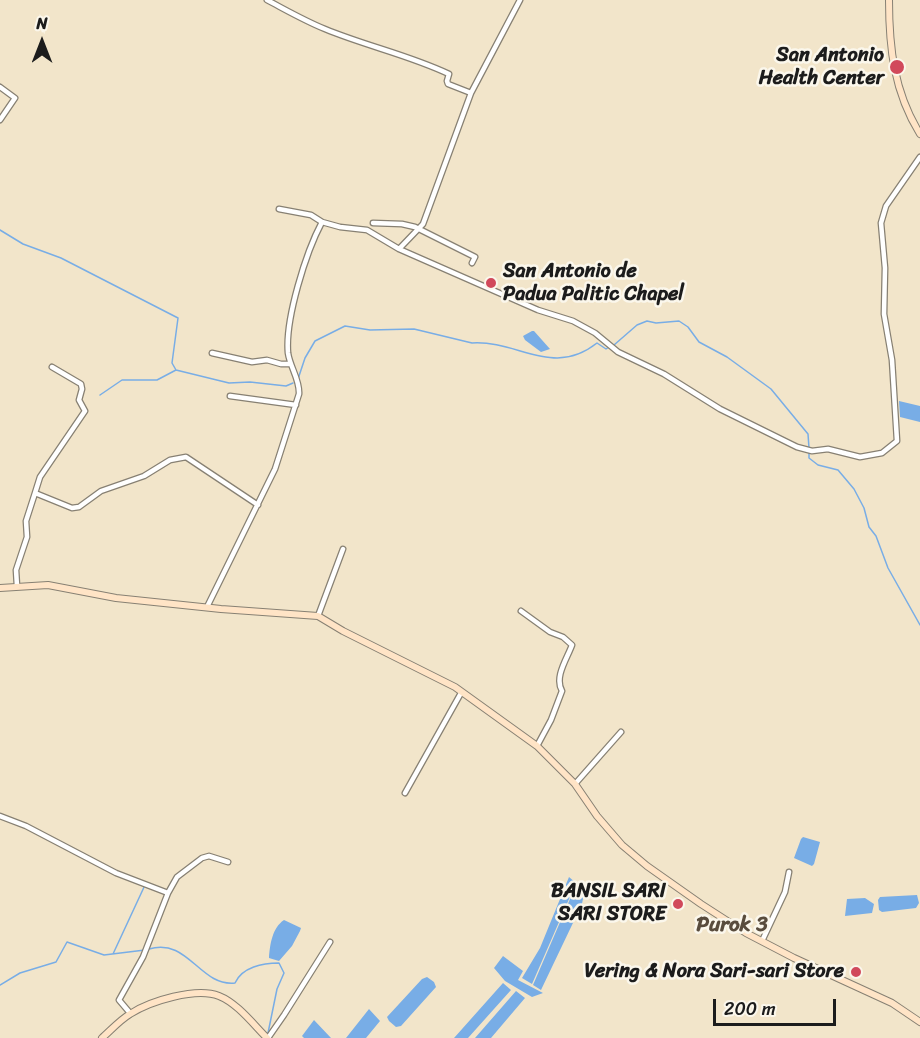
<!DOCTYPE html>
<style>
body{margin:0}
#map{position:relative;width:920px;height:1038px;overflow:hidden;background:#f2e5ca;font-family:Sriracha,sans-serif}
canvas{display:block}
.north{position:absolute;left:12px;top:12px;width:60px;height:60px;-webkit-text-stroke:4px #fbf7ec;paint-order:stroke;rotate:0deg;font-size:16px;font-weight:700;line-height:24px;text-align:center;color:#1c1c1c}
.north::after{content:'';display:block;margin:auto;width:21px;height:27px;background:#1c1c1c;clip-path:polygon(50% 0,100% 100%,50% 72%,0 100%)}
.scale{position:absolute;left:713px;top:999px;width:123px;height:27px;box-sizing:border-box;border:3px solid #1c1c1c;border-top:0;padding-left:8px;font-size:18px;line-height:21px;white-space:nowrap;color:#1c1c1c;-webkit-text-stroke:4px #fbf7ec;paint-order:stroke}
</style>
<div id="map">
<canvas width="920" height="1038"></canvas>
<div class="north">N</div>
<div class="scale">200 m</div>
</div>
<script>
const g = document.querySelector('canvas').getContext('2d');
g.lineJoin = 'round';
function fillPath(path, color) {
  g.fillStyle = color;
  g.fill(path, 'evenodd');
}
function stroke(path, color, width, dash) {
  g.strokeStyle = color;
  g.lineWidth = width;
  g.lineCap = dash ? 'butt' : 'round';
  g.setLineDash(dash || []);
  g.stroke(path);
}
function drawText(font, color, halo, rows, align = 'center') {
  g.font = font + ' Sriracha,sans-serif';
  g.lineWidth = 5;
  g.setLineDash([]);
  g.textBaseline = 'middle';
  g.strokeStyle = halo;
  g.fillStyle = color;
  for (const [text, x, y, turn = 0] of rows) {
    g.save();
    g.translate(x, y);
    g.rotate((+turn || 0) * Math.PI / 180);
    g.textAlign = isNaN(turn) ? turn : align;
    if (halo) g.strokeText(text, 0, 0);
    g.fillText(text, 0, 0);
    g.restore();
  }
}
fillPath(new Path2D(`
 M532 331H534L550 349 541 352 525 340 523 336Z
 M899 401 920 406V422L900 417Z
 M803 837 820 842 814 864 812 866 794 858 801 839Z
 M569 877 576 883 532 984 522 978 540 948Z
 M579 889 584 893 582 904 541 990 533 985 573 892 576 893Z
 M917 895 919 903 916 908 882 912 879 910 878 900 880 897Z
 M865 898 874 904 872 913 845 916 847 899Z
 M284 920 301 928 300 931 292 946 279 961 269 958C270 945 272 928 284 920Z
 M503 956 523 971 518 980 543 993 532 997 505 981 494 968Z
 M427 977 434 982 436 987 401 1026 396 1027 389 1021 387 1017 422 979Z
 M503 983 511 990 468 1038H454Z
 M516 991 525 998 491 1038H475Z
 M369 1009 380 1021 366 1038H346Z
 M314 1020 331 1038H304L302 1036Z`), '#78ade6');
stroke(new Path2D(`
 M0 230 23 244 61 258 178 318 172 363 176 370 229 383 250 382 286 386 293 383
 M614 345 637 325 647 321 656 323 679 321 688 327 699 342 727 357 771 389 808 434 809 448
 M298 379 305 358 315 341 345 326 370 330 414 329 472 343C518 340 553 378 597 343L606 349 609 347
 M100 395 122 380H157L176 370
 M809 453V458L818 465 838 470 854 489 864 508 869 527 876 536 888 568 920 625
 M149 949C188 937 200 987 235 983 242 967 263 963 279 963L284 973 277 989 268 1033
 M113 954 145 885
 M0 985 20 973 56 962 67 942 104 955 145 950`), '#78ade6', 1.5);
const street = new Path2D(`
 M267 0C286 10 305 21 325 29 366 46 409 55 449 74L447 81 448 84 471 93
 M0 87 15 98 0 120
 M279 209 311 215 322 222 340 227 367 230 399 249 538 310 573 321 595 333 618 352 664 374 720 409 797 447 812 451 828 449 860 457 882 453 897 441 892 360 884 314 885 268 881 223 886 206 920 157
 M373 223 402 224 415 227 475 257 472 263
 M399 249 423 224 471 93 520 0
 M212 353 252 362 267 360 281 364H290
 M230 396 296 405
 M35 493 40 477 85 411 79 400 82 389 81 384 52 367
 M17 586 16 570 27 537 26 521 35 493 72 508 79 507 101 491 144 476 170 460 186 457 258 505
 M207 607 275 469 299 394C300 380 290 367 288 353 285 319 306 252 322 222
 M521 611 550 632 563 637 572 645C567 659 554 677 562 691L551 720 537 746
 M318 616 343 549
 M575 784 621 732
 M405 793 461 693
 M0 816 26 826 116 873 168 893 143 957 119 1000 130 1013
 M168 893 177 877 202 858 209 856 228 862
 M762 941 785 892 789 872
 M268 1038 284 1015 330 942`);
const secondary = new Path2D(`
 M889 0C889 48 894 92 920 134
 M0 588 48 585 116 598 221 609 318 616 343 631 455 687 537 746 575 784 597 816 622 845 647 866 701 904 746 933 794 958 892 1003 920 1022
 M102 1038C111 1030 120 1020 130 1014 150 1001 196 987 219 996 237 1003 253 1024 267 1038`);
stroke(street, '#878073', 7);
stroke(secondary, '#878073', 8);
stroke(street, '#fff', 4.5);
stroke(secondary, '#ffe4c6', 6);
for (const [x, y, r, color] of [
 [897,67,8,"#d1495b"],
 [491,283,6,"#d1495b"],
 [678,904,6,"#d1495b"],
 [856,972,6,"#d1495b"]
]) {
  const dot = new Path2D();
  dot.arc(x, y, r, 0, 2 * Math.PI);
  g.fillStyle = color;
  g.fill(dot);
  stroke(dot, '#fbf7ec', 2);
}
drawText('bold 20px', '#1c1c1c', '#fbf7ec', [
 ["San Antonio",884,56],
 ["Health Center",884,79],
 ["San Antonio de",503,272,"left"],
 ["Padua Palitic Chapel",503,295,"left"],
 ["BANSIL SARI",666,892],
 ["SARI STORE",666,915],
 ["Vering & Nora Sari-sari Store",844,972]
], 'right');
drawText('bold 21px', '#594c3d', '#fbf7ec', [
 ["Purok 3",732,926]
]);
</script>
